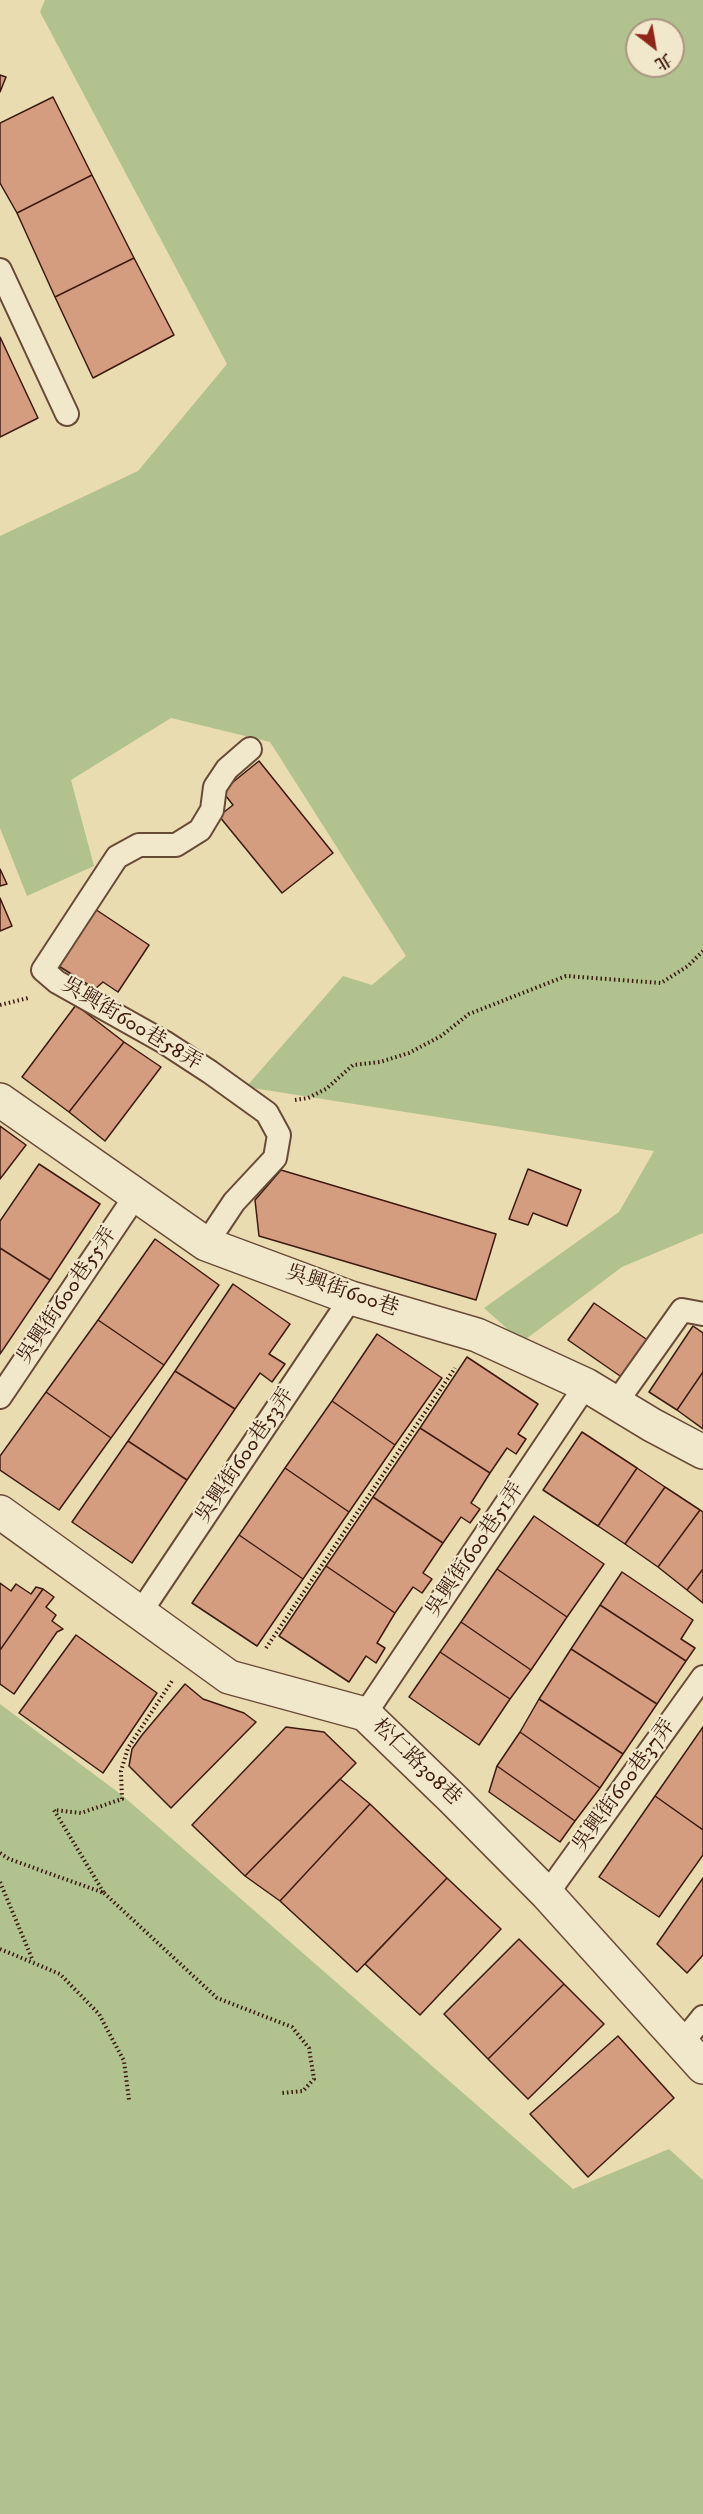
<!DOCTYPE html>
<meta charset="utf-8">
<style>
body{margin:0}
#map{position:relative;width:703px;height:2514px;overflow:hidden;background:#eadcb1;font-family:"IM FELL DW Pica","Noto Serif TC",serif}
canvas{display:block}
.north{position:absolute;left:625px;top:18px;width:60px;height:60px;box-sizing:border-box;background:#f1e8cc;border:2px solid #a99680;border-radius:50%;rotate:149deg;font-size:16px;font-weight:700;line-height:24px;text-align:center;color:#3c1b0e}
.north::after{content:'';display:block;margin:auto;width:21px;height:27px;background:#8f2418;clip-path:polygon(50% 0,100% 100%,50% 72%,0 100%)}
</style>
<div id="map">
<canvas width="703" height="2514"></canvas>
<div class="north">北</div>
</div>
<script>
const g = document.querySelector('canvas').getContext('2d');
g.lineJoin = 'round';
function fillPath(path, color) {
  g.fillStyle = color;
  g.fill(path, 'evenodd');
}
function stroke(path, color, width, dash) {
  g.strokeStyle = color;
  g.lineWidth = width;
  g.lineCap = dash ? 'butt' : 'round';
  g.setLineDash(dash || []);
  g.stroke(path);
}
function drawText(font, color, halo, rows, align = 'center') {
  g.font = font + ' "IM FELL DW Pica","Noto Serif TC",serif';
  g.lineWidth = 4.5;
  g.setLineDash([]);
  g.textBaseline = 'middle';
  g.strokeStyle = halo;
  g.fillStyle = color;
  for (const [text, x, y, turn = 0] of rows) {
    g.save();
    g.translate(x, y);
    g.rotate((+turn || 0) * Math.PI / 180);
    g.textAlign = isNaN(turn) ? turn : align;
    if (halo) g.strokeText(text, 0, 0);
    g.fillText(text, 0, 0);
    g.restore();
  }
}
fillPath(new Path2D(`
 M45 0H703V1233L622 1267 522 1342 484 1308 619 1212 654 1151 246 1087 343 976 372 985 406 956 270 742 171 718 71 780 94 866 27 896 0 828V536L138 471 227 364 40 12ZM637 30H673V66H637Z
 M0 1704 123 1796 573 2189 669 2149 703 2180V2514H0Z`), '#b1c28f');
const building = new Path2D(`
 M0 75 6 77 0 92Z
 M53 97 92 175 17 213 0 183V123Z
 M92 175 134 258 55 297 17 213Z
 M134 258 174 335 93 378 55 297Z
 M0 337 38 418 0 437Z
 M259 761 333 853 282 893 219 816 233 805 222 791Z
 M0 869 7 884 0 886Z
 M0 898 12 926 0 931Z
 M92 907 149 945 118 992 103 982 95 989 54 963Z
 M76 1005 124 1042 69 1112 22 1077Z
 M124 1042 161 1067 105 1141 69 1112Z
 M0 1126 26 1145 0 1179Z
 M39 1164 100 1204 50 1280 0 1248V1221Z
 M528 1169 581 1190 567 1226 533 1213 528 1225 509 1219Z
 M281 1170 496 1234 476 1300 259 1236 255 1200Z
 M155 1239 219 1285 164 1365 98 1320Z
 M0 1248 50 1280 0 1354Z
 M233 1284 290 1324 269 1354 285 1364 272 1382 260 1373 235 1409 175 1371Z
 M594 1303 649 1341 623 1378 568 1340Z
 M98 1320 164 1365 111 1438 46 1392Z
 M693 1326 703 1333V1372L677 1410 649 1392Z
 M377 1334 442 1378 395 1445 332 1401Z
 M467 1357 538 1404 518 1434 526 1439 516 1454 507 1448 490 1473 420 1428Z
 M175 1371 235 1409 187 1480 128 1441Z
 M703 1372V1429L677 1410Z
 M46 1392 111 1438 59 1510 0 1470V1456Z
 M332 1401 395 1445 349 1512 285 1468Z
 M420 1428 490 1473 471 1503 480 1509 470 1523 461 1517 443 1543 373 1497Z
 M582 1432 637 1468 598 1526 543 1490Z
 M128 1441 187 1480 132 1563 72 1522Z
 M285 1468 349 1512 303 1579 239 1535Z
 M637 1468 665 1487 625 1544 598 1526Z
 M665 1487 700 1510 658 1567 625 1544Z
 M373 1497 443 1543 423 1573 432 1579 422 1593 413 1587 395 1613 326 1566Z
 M700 1510 703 1512V1569L687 1590 658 1567Z
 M534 1516 604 1564 567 1617 497 1569Z
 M239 1535 303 1579 257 1646 192 1603Z
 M326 1566 395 1613 377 1643 385 1648 376 1663 366 1656 349 1682 279 1636Z
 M497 1569 567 1617 531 1670 461 1622Z
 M703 1569V1603L687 1590Z
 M622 1572 693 1620 681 1639 695 1648 686 1661 600 1605Z
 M0 1583 11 1591 16 1584 31 1594 36 1587 43 1589 0 1650Z
 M43 1589 54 1597 46 1607 56 1615 52 1621 63 1629 57 1632 14 1694 0 1684V1650Z
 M600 1605 686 1661 657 1704 571 1649Z
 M461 1622 531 1670 510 1699 440 1652Z
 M76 1635 157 1693 103 1773 19 1713Z
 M571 1649 657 1704 623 1754 539 1699Z
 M440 1652 510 1699 479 1745 409 1697Z
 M185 1684 203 1699 244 1713 256 1722 171 1808 129 1766 132 1749 142 1735Z
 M539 1699 623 1754 600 1788 520 1732Z
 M286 1727 324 1732 356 1763 245 1876 192 1825Z
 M703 1727V1830L655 1796Z
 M520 1732 600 1788 575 1821 497 1766Z
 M497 1766 575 1821 560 1842 489 1792Z
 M340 1779 370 1804 280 1901 245 1876Z
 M655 1796 703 1830V1855L659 1917 599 1877Z
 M370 1804 447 1878 357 1972 280 1901Z
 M447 1878 501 1929 420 2015 365 1964Z
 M703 1878V1955L687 1973 657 1944Z
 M519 1939 564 1984 488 2059 444 2014Z
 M564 1984 604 2024 528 2099 488 2059Z
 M618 2036 674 2098 588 2177 530 2114Z`);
fillPath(building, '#d59d80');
stroke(building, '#3c1b0e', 1.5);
const lane = new Path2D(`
 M0 270 67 414
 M206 1244 234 1202 275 1158 279 1135 267 1113 210 1072 164 1042 57 982 43 970 117 857 139 845H176L200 830 212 810 215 787 227 769 250 749
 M0 1397 136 1195
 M616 1403 682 1310 703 1314
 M140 1613 351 1298
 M365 1714 586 1385
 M547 1894 703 1677
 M682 2043 703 2017`);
const street = new Path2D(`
 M0 1100 206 1244 351 1298 477 1335 586 1385 652 1425 703 1452
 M0 1512 229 1677 365 1714 453 1799 547 1894 703 2067`);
stroke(lane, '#684b37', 26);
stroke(street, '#684b37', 36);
stroke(new Path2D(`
 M0 1005 28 998
 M295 1100 308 1098 326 1089 353 1065 380 1062 409 1053 441 1036 469 1014 566 976 661 983 688 966 703 951
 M266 1648 455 1368
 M0 1853 9 1859 104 1893 54 1810 81 1813 122 1799 121 1771 128 1748 172 1681
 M0 1882 33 1961
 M104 1893 217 1998 292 2027 309 2048 314 2079 303 2091 282 2093
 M0 1949 60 1974 99 2014 124 2061 129 2100`), '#3c1b0e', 4, [1.5, 3]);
stroke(lane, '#f1e8cc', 22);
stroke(street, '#f1e8cc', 33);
drawText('21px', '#3c1b0e', '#f1e8cc', [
 ["吳興街600巷58弄",131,1025,31],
 ["吳興街600巷",342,1292,19],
 ["吳興街600巷55弄",68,1296,-56],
 ["吳興街600巷53弄",246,1456,-56],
 ["吳興街600巷51弄",476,1550,-56],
 ["松仁路308巷",416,1763,44],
 ["吳興街600巷37弄",625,1786,-54]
]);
</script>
